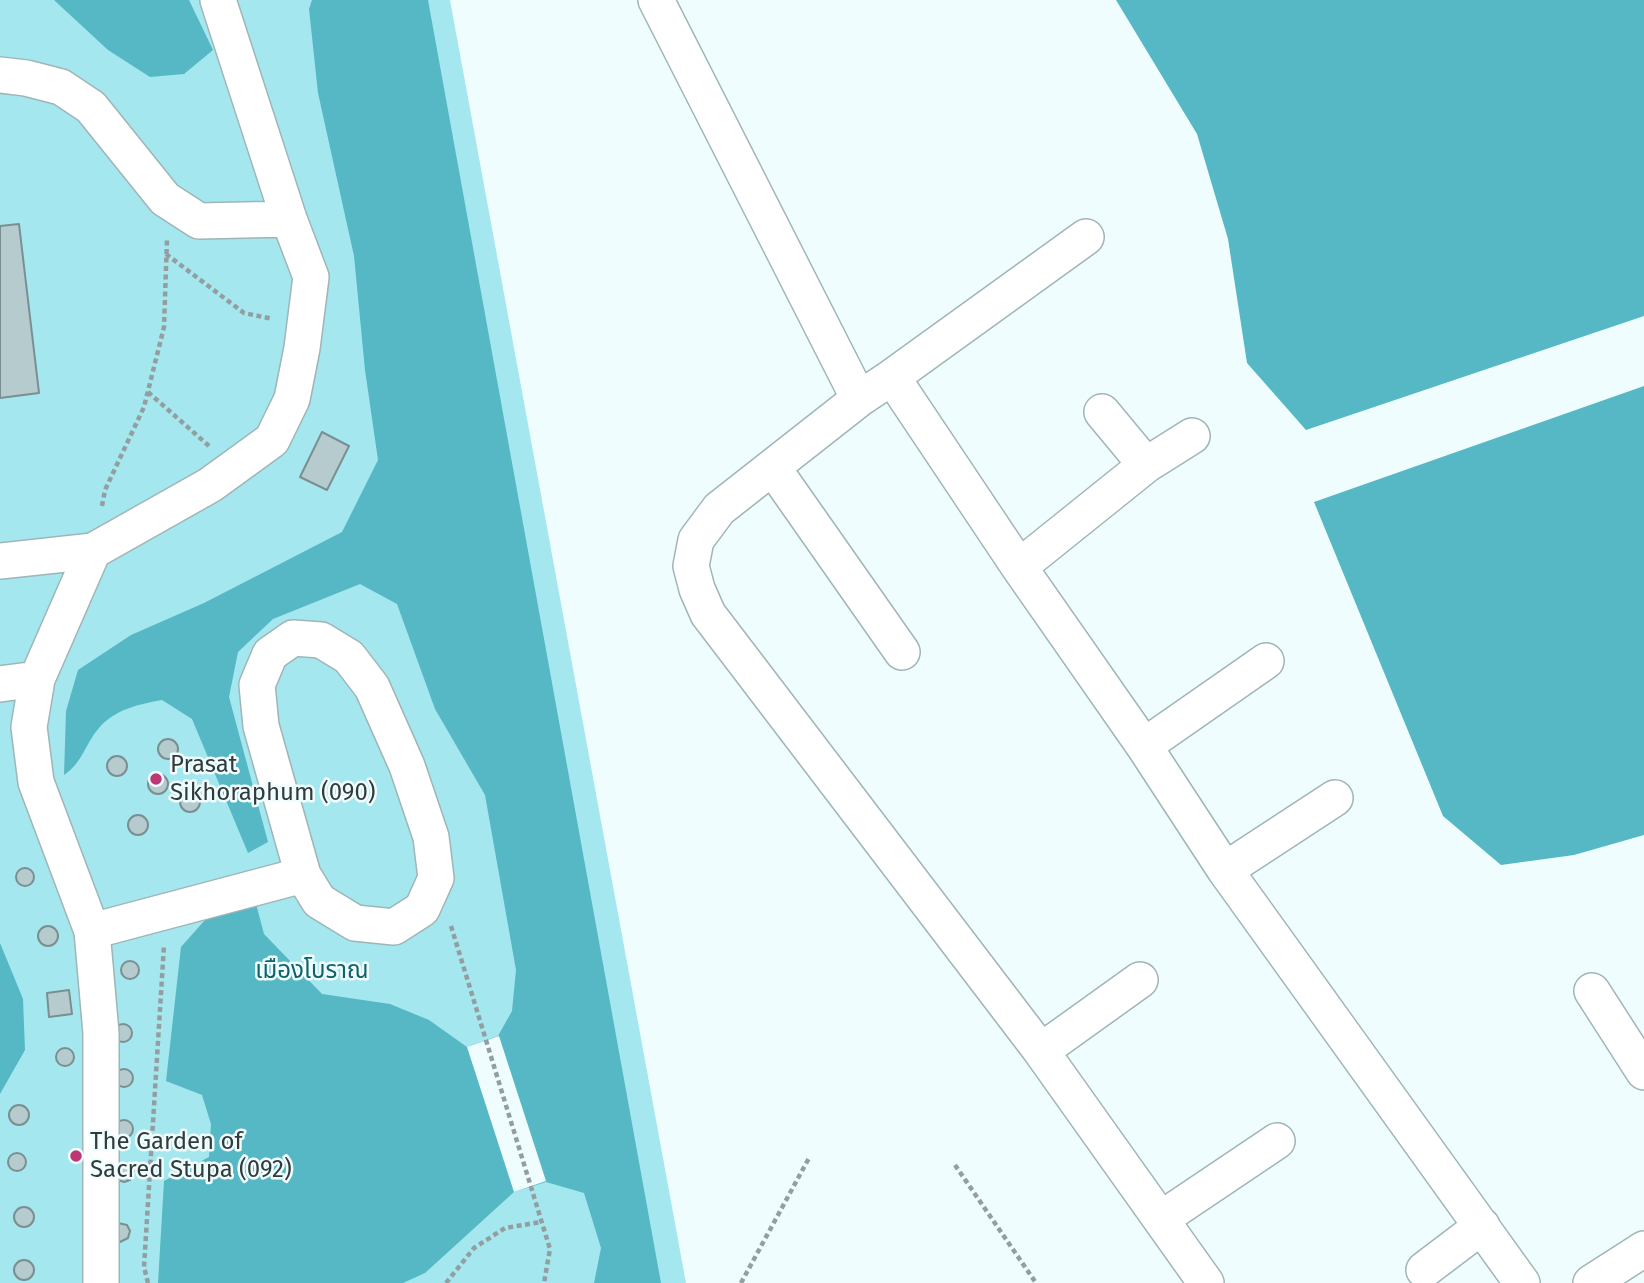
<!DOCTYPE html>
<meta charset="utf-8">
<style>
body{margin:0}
canvas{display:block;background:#f0fdff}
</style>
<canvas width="1644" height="1283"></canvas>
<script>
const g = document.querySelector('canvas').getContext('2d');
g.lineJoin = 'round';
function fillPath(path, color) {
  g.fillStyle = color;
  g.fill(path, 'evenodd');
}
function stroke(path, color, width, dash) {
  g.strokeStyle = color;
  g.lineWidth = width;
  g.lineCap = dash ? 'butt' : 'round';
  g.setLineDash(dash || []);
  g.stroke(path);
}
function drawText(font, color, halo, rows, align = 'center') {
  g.font = font + ' "Fira Sans","Noto Sans Thai",sans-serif';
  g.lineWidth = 5;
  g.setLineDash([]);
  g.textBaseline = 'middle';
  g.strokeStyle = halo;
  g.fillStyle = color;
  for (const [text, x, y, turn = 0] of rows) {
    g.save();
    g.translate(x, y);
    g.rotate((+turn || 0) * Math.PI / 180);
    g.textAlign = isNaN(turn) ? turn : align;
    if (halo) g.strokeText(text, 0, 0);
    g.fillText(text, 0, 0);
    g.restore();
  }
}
fillPath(new Path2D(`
 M0 0H450L686 1283H0Z`), '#a4e7ef');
fillPath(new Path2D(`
 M54 0H189L213 50 184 74 150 77 108 50Z
 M312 0H428L661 1283H594L601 1248 584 1193 546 1182 514 1192 425 1273 403 1283H158L164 1181 209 1157 211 1124 202 1095 166 1081 181 947 205 920 235 903 255 900 264 934 322 994 390 1004 429 1020 467 1047 498 1036 512 1011 516 970 485 795 435 709 397 604 360 584 273 619 238 652 229 697 268 842 248 853 192 719 162 700C140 704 115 709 99 728 85 744 83 762 64 775L66 711 78 670 131 635 204 603 342 532 378 460 365 370 354 256 318 93 309 9Z
 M1116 0H1644V316L1306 430 1247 363 1228 239 1197 134Z
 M1644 386V835L1574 855 1501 865 1443 816 1314 502Z
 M0 943 23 999 25 1050 0 1094Z`), '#55b8c4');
fillPath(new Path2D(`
 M499 1036 546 1181 514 1192 467 1047Z`), '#f0fdff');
const building = new Path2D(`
 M19 224 39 393 0 398V226Z
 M322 432 349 446 327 490 300 477Z
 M158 749a10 10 0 1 1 20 0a10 10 0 1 1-20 0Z
 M107 766a10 10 0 1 1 20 0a10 10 0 1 1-20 0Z
 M148 784a10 10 0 1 1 20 0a10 10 0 1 1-20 0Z
 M180 802a10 10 0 1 1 20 0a10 10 0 1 1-20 0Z
 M128 825a10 10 0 1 1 20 0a10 10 0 1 1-20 0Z
 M16 877a9 9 0 1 1 18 0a9 9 0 1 1-18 0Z
 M38 936a10 10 0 1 1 20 0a10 10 0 1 1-20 0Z
 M121 970a9 9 0 1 1 18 0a9 9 0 1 1-18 0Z
 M69 990 72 1014 49 1017 47 993Z
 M114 1033a9 9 0 1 1 18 0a9 9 0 1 1-18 0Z
 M56 1057a9 9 0 1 1 18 0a9 9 0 1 1-18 0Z
 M115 1078a9 9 0 1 1 18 0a9 9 0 1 1-18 0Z
 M9 1115a10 10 0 1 1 20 0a10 10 0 1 1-20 0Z
 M115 1129a9 9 0 1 1 18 0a9 9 0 1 1-18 0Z
 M8 1162a9 9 0 1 1 18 0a9 9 0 1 1-18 0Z
 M124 1163 130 1166 134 1171 130 1180 124 1182 118 1180V1165Z
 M14 1217a10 10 0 1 1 20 0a10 10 0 1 1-20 0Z
 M118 1223 127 1225 130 1231 128 1238 120 1242H117Z
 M14 1270a10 10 0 1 1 20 0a10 10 0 1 1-20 0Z`);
fillPath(building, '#b5cbce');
stroke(building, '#7a8f91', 2);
const minor = new Path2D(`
 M656 0 859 399
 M0 75 26 78 61 87 91 107 165 199 199 221 289 219
 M1086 237 892 377 859 399 719 509 696 540 691 566 697 589 708 614 1041 1051 1206 1283
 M892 377 1019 567 1144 746 1225 870 1522 1283
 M1102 412 1146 465
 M773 468 902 652
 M0 561 93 551
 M1019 567 1146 465 1192 436
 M293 638 321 640 349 657 372 687 407 766 431 837 436 878 422 909 394 927 355 923 319 901 303 875 261 726 257 685 270 654Z
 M0 684 37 679
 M1144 746 1266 661
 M1225 870 1335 798
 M92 931 303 875
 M1592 991 1644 1072
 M1041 1051 1140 980
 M1161 1219 1277 1141
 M1424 1270 1482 1226
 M101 1283V1033L92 931 36 782 29 727 37 679 93 551 210 485 272 440 292 399 302 348 311 277 289 219 218 0
 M1591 1283 1644 1249`);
stroke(minor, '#9fb5b7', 38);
stroke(new Path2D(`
 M166 254 244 313 273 319
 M148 392 209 446
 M102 506 105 490 144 407 164 327 167 239
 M451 926 550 1249 544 1283
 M955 1165 1036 1283
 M148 1283 144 1267 164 945
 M446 1283 474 1248 505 1228 541 1222
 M741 1283 809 1158`), '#939ea0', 4.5, [5, 3.5]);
stroke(minor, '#fff', 35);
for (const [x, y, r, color] of [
 [156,779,7,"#bd3777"],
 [76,1156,7,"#bd3777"]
]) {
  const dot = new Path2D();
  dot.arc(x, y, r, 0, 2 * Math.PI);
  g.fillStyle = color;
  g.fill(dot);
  stroke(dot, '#f0fdff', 2.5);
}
drawText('24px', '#323b3c', '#f0fdff', [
 ["Prasat",170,765],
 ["Sikhoraphum (090)",170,793],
 ["The Garden of",90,1142],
 ["Sacred Stupa (092)",90,1170]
], 'left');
drawText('24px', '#0e626a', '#f0fdff', [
 ["เมืองโบราณ",312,971]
]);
</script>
